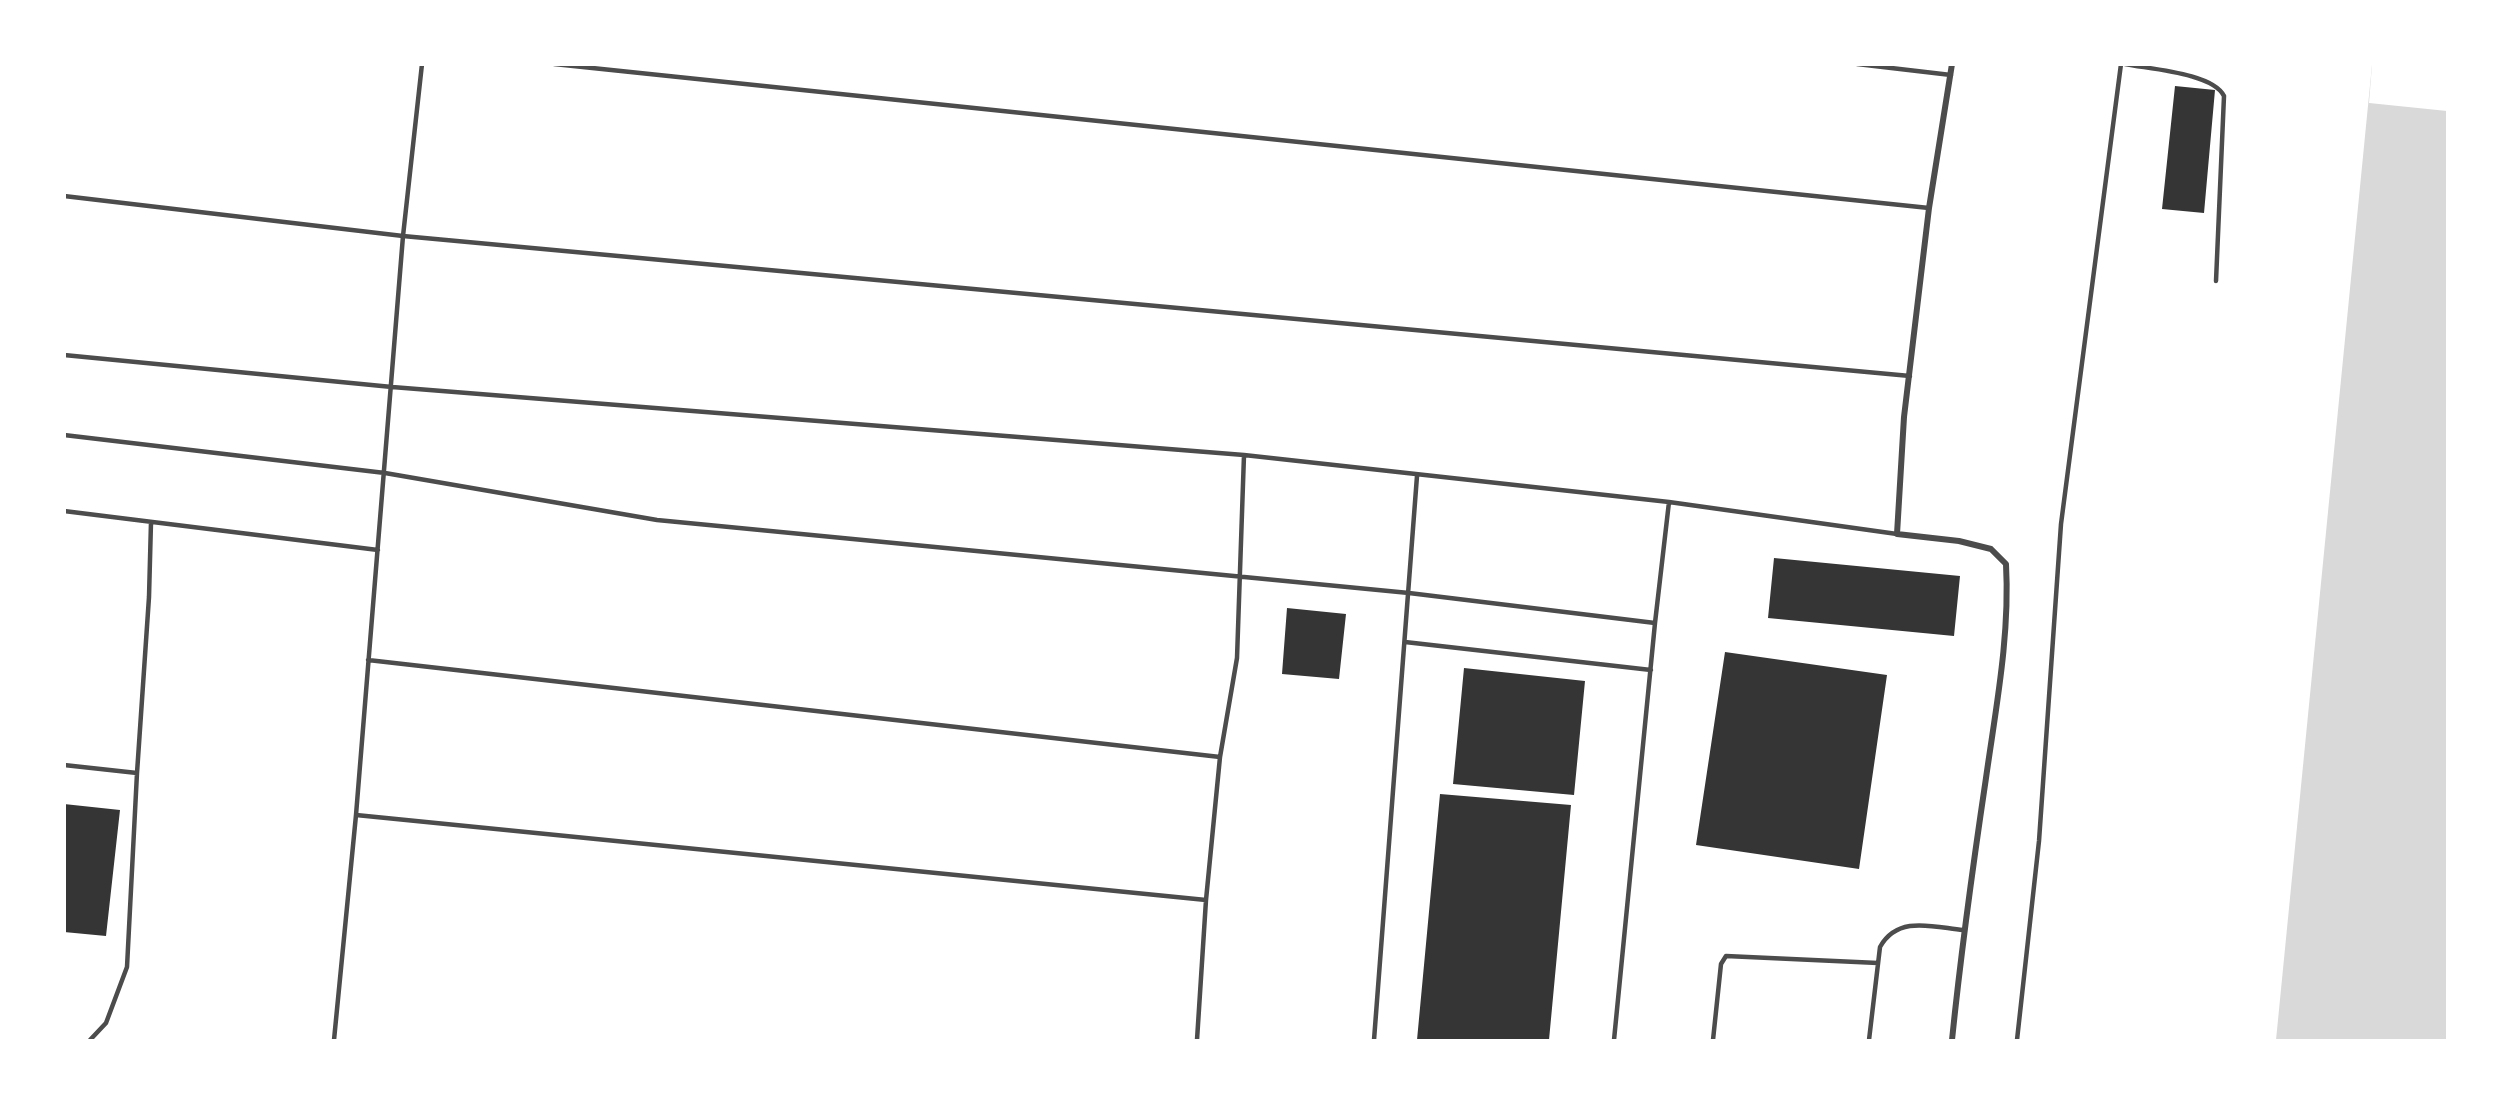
<!DOCTYPE html>
<style>
body{margin:0}
#map{position:relative;width:2512px;height:1105px;overflow:hidden;background:#fff;font-family:"DejaVu Sans",sans-serif}
canvas{display:block}
.frame{position:absolute;inset:0;border:66px solid #fff;pointer-events:none}
</style>
<div id="map">
<canvas width="2512" height="1105"></canvas>
<div class="frame"></div>
</div>
<script>
const g = document.querySelector('canvas').getContext('2d');
g.lineJoin = 'round';
function fillPath(path, color) {
  g.fillStyle = color;
  g.fill(path, 'evenodd');
}
function stroke(path, color, width, dash) {
  g.strokeStyle = color;
  g.lineWidth = width;
  g.lineCap = dash ? 'butt' : 'round';
  g.setLineDash(dash || []);
  g.stroke(path);
}
fillPath(new Path2D(`
 M2372 65H2447V1040H2276Z`), '#d9d9d9');
fillPath(new Path2D(`
 M2372 65H2447V111L2369 103Z`), '#fff');
fillPath(new Path2D(`
 M2175 86 2215 90 2204 213 2162 209Z
 M1774 558 1960 576 1954 636 1768 618Z
 M1287 608 1346 614 1339 679 1282 674Z
 M1725 652 1887 675 1859 869 1696 845Z
 M1464 668 1585 681 1574 795 1453 784Z
 M1440 794 1571 805 1549 1040H1417Z
 M64 804 120 810 106 936 64 932Z`), '#353535');
stroke(new Path2D(`
 M554 64 1929 208
 M1857 64 1951 75
 M2125 64C2149 69 2213 73 2224 96L2216 281
 M64 196 403 236 1910 376
 M64 355 392 387 1244 455 1669 502 1897 534
 M64 435 385 473 657 520 1409 593 1655 623
 M64 511 378 550
 M1405 642 1651 670
 M368 660 1220 757
 M64 765 137 773 149 597 151 522
 M356 815 1206 900
 M90 1040 106 1023 127 967 137 773
 M334 1040 356 815 403 236 422 64
 M1197 1040 1206 900 1220 757 1237 658 1244 455
 M1374 1040 1417 476
 M1614 1040 1655 623 1669 502
 M1713 1040 1721 964 1726 956 1878 963
 M1869 1040 1880 947C1898 915 1933 927 1963 930
 M2017 1040 2039 841 2061 524 2121 64`), '#4c4c4c', 4.5);
stroke(new Path2D(`
 M1952 1040C1961 952 1973 865 1986 778 1996 707 2010 636 2006 564L1991 549 1959 541 1897 534 1904 417 1929 208 1952 64`), '#4c4c4c', 6);
</script>
